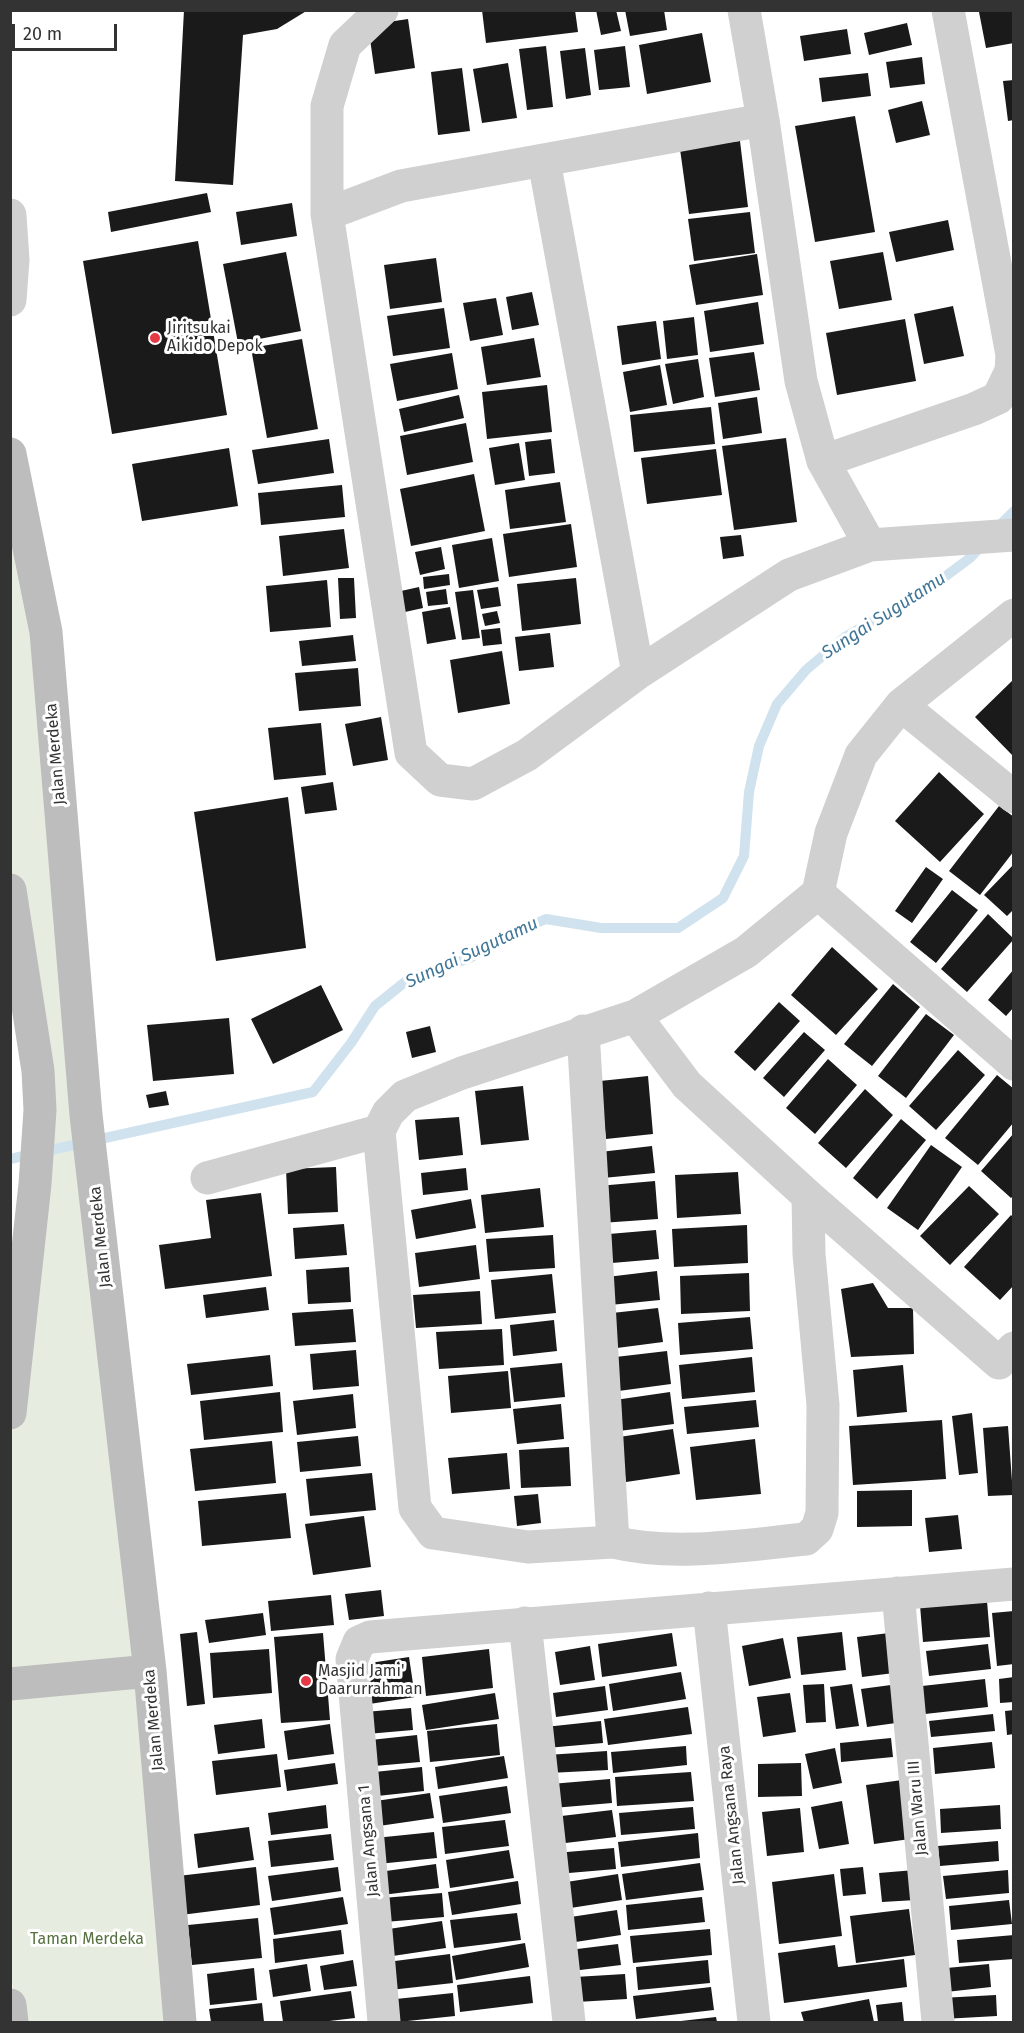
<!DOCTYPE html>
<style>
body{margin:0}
#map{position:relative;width:1024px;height:2033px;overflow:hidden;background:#fff;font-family:"Fira Sans",sans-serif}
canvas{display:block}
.frame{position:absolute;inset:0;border:12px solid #333;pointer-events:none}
.scale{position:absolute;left:12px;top:24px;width:105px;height:27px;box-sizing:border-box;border:3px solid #333;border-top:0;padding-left:8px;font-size:18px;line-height:21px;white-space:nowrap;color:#333;-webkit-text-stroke:4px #fff;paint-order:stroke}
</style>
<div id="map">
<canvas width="1024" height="2033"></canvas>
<div class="frame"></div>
<div class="scale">20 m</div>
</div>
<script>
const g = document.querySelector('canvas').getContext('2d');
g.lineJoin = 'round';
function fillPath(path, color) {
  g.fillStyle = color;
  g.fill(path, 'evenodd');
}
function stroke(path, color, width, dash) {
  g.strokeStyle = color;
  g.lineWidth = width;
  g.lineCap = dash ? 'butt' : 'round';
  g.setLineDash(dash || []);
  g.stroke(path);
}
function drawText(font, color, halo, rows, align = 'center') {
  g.font = font + ' "Fira Sans",sans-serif';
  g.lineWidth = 6;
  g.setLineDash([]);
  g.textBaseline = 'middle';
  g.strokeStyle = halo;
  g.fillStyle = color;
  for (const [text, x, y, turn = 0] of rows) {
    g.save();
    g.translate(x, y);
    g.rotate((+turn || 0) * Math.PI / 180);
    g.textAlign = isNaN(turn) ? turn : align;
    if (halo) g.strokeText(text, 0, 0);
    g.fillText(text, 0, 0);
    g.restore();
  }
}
fillPath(new Path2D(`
 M10 454 46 632 171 2022H16L11 1971 10 1447 22 1360 40 1184 10 881Z`), '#e6ecdf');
stroke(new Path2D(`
 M997 528 1014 511
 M10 1159 313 1092 351 1043 375 1006 410 978 470 958 506 936 546 919 601 928H678L723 898 744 856 749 792 759 746 777 704 806 670 845 637 931 587 970 558 983 544`), '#cfe2ee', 10);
fillPath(new Path2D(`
 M184 10H308L277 29 243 35 233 185 175 181Z
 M482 10H575L578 32 486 43Z
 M596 10H616L621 31 601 35Z
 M625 10H664L667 30 630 36Z
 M989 10H1014V43L986 48 979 12Z
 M408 19 415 68 375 74 368 25Z
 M907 23 912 45 869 55 864 33Z
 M847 29 851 54 804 61 800 36Z
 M702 33 711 82 647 94 639 45Z
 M546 46 553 107 527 110 519 49Z
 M625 46 630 87 599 90 594 50Z
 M585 48 591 95 566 99 560 51Z
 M922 57 925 84 890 88 886 62Z
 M508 63 517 118 482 123 473 69Z
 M462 68 470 131 438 135 431 72Z
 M868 73 871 96 822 102 819 78Z
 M1014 80V120L1008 121 1003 81Z
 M922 101 930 135 896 143 888 110Z
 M855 116 875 232 815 242 795 126Z
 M740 141 748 207 689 214 680 149Z
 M207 193 211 212 111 232 108 212Z
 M292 203 297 236 241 245 236 212Z
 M750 212 755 253 694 261 688 219Z
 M948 220 954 250 896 262 889 232Z
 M198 241 227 415 112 434 83 261Z
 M286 252 301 331 238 343 223 264Z
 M883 252 892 300 839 309 830 261Z
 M757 254 763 295 696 305 689 265Z
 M436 258 442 302 390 309 384 265Z
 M532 292 539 325 512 330 506 297Z
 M496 298 503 335 470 341 463 303Z
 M758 302 764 344 710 352 704 311Z
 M953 306 964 356 924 364 914 314Z
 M444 308 450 348 393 356 387 316Z
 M694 317 698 355 667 359 663 321Z
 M905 319 916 381 837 395 826 333Z
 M656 321 661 359 622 365 617 326Z
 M534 338 541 377 487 385 481 347Z
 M302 339 318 429 267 438 251 348Z
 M754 352 760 390 715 397 709 358Z
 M452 353 458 389 397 401 390 364Z
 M698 359 704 397 673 404 665 364Z
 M660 365 667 405 630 412 623 372Z
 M547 385 552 432 487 439 482 392Z
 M459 395 464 418 404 432 399 409Z
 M757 397 762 433 723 439 718 403Z
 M711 407 715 444 634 452 630 415Z
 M466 423 473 462 407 475 400 436Z
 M786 438 797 522 734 530 722 446Z
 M329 439 334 473 258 484 252 450Z
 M551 439 555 473 529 476 525 442Z
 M519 443 525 480 495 485 489 448Z
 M229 448 238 506 142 521 132 464Z
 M716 449 722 495 647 504 641 458Z
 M474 474 485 531 411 546 400 489Z
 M560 482 566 522 510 529 505 490Z
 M342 485 345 517 261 525 258 493Z
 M571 524 577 567 509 577 503 534Z
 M344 529 349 568 283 576 279 536Z
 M741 535 744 556 723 559 720 537Z
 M492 538 499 581 459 588 452 545Z
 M441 547 445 569 420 575 415 552Z
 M449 574 450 585 424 589 423 577Z
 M338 578H354L356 618 340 619Z
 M576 578 581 624 522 631 517 584Z
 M327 580 331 627 270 632 266 586Z
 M419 587 423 608 405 612 401 591Z
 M498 587 501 606 481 609 477 590Z
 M446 589 448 604 428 606 426 592Z
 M473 590 480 638 462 640 455 592Z
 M450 607 456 639 427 644 422 612Z
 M497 611 500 623 485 626 482 614Z
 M500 628 502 644 483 646 481 630Z
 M550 633 554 667 519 671 515 637Z
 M353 635 356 661 302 666 299 641Z
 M502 651 510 704 458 713 450 660Z
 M358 668 361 706 299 711 295 673Z
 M1014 679V757L975 717Z
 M381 717 388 760 353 766 345 724Z
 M321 723 326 775 274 780 268 728Z
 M939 772 984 814 940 862 895 821Z
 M333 782 337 810 305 814 301 787Z
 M288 797 306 948 216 961 194 812Z
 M999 806 1014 817V851L980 895 949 871Z
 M1014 864V909L1007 916 984 895Z
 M926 867 943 879 912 923 895 911Z
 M952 890 978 910 936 963 910 942Z
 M988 914 1014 939 967 992 941 969Z
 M832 947 878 989 836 1035 791 995Z
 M1014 969V1007L1006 1016 988 1000Z
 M893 984 920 1007 872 1066 844 1044Z
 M321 985 343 1030 273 1064 251 1019Z
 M779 1002 800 1021 755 1071 734 1052Z
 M926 1014 954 1035 906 1098 878 1076Z
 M229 1018 234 1074 153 1081 147 1025Z
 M430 1026 436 1052 412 1058 406 1032Z
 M804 1032 825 1050 784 1097 763 1078Z
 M958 1050 985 1075 936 1130 909 1106Z
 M828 1059 857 1085 815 1134 786 1108Z
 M997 1075 1014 1089V1122L978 1165 945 1138Z
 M648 1076 653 1134 606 1139 600 1081Z
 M523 1086 529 1140 481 1145 475 1091Z
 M865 1089 893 1115 846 1168 818 1143Z
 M166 1091 169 1105 149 1108 146 1095Z
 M459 1117 463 1155 419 1160 415 1120Z
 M901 1119 926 1140 877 1199 853 1178Z
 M1014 1133V1195L1011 1198 981 1171Z
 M931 1145 962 1167 918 1230 887 1208Z
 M652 1146 655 1173 603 1178 600 1152Z
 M336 1167 338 1212 288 1214 286 1169Z
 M466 1168 468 1190 423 1195 421 1173Z
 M738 1172 741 1214 677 1218 675 1175Z
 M655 1181 658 1219 601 1223 598 1186Z
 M969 1186 999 1214 950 1265 920 1236Z
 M540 1188 544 1227 485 1233 481 1195Z
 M261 1193 272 1276 165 1289 159 1245 211 1238 206 1200Z
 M471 1199 476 1228 416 1239 411 1210Z
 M1011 1215 1014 1218V1285L1000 1300 964 1267Z
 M344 1224 347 1255 295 1259 293 1228Z
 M747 1225 748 1263 674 1267 672 1229Z
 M656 1230 659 1259 600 1264 597 1235Z
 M553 1235 555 1268 489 1272 486 1239Z
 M476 1245 480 1279 419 1287 415 1253Z
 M349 1267 351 1302 308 1304 306 1270Z
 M657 1271 660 1300 610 1305 607 1277Z
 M749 1273 750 1311 681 1314 680 1276Z
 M552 1274 556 1313 495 1319 491 1280Z
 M873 1283 888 1308H913L914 1354 851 1357 841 1289Z
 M266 1287 269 1310 206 1318 203 1295Z
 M480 1291 482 1324 416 1328 413 1295Z
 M658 1308 663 1342 617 1348 612 1313Z
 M353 1309 356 1342 295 1346 292 1313Z
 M750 1317 753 1349 680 1355 678 1323Z
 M554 1320 557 1351 513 1356 510 1325Z
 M502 1329 504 1365 439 1369 436 1332Z
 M356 1350 359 1386 313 1390 310 1354Z
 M667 1351 671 1384 611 1392 607 1358Z
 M270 1355 273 1386 191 1395 187 1364Z
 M752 1357 755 1392 682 1399 679 1365Z
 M562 1363 565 1397 514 1402 510 1368Z
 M903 1365 907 1412 857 1417 853 1370Z
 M508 1371 511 1408 451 1413 448 1376Z
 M280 1392 283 1432 204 1440 200 1401Z
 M670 1392 674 1424 619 1431 615 1400Z
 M353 1394 356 1428 297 1435 293 1401Z
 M756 1400 759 1427 687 1434 684 1407Z
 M561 1404 564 1439 517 1444 513 1409Z
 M972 1413 978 1473 959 1475 952 1416Z
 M942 1420 946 1479 853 1485 849 1426Z
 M1008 1426 1013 1495 988 1496 983 1428Z
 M673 1429 680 1474 626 1482 619 1437Z
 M358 1436 361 1466 300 1472 297 1442Z
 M755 1439 761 1494 696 1500 690 1447Z
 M272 1441 276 1483 195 1491 190 1449Z
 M569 1447 571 1486 521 1488 519 1450Z
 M507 1453 510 1489 452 1494 448 1458Z
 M372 1473 376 1510 310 1516 306 1479Z
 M912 1490V1526L857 1527V1491Z
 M286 1493 291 1538 202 1546 198 1501Z
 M538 1494 541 1523 517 1526 514 1496Z
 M958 1515 962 1549 929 1552 925 1518Z
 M364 1516 371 1567 313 1575 305 1524Z
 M381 1590 384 1616 349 1620 345 1594Z
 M331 1595 334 1625 271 1631 268 1601Z
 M987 1601 990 1637 923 1642 920 1605Z
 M1014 1611V1664L997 1666 992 1613Z
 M263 1613 266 1635 209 1643 205 1620Z
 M197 1632 205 1704 187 1706 180 1634Z
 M842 1632 846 1670 801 1675 797 1637Z
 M323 1633 330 1720 281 1723 274 1637Z
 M672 1633 677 1666 602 1677 598 1644Z
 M889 1633 894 1673 862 1677 857 1637Z
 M783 1638 791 1678 749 1686 742 1646Z
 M988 1644 991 1669 929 1676 926 1651Z
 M590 1646 595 1680 560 1685 555 1652Z
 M269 1649 272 1693 213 1698 210 1653Z
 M489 1649 493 1688 426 1696 422 1657Z
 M409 1657 415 1697 363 1705 357 1665Z
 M681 1672 686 1699 613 1711 609 1684Z
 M1014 1677V1702L1000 1703 999 1679Z
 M985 1679 988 1707 925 1714 922 1686Z
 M824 1684 826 1722 806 1723 803 1685Z
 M852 1684 859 1726 836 1729 830 1687Z
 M891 1685 896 1723 867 1727 861 1689Z
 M605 1686 608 1710 556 1717 553 1693Z
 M495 1693 499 1719 426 1730 422 1705Z
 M790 1693 796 1732 763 1737 757 1697Z
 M688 1707 692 1734 608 1745 604 1719Z
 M411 1708 413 1730 367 1734 365 1712Z
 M1014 1710V1734L1007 1735 1005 1711Z
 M993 1714 995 1731 931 1737 929 1721Z
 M262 1719 265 1748 218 1754 214 1725Z
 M601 1721 603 1743 547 1748 545 1727Z
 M330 1724 334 1754 288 1760 284 1731Z
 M497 1724 500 1755 430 1762 427 1731Z
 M417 1735 420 1762 363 1767 361 1741Z
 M891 1738 893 1757 841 1762 840 1743Z
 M992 1742 995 1768 935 1774 933 1748Z
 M686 1746 687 1765 613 1773 611 1752Z
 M835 1748 842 1783 813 1789 805 1754Z
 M607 1751 608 1770 549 1773 547 1755Z
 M277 1754 281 1787 216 1795 212 1761Z
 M504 1756 508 1778 438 1789 435 1767Z
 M335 1763 338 1784 287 1791 284 1770Z
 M801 1763 802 1796 758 1797V1764Z
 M422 1767 424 1791 368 1797 365 1773Z
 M691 1772 694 1801 617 1806 615 1777Z
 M610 1779 612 1803 553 1808 551 1784Z
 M902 1780 910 1839 874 1844 866 1785Z
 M507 1786 511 1813 443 1823 439 1796Z
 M430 1793 434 1818 372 1827 369 1802Z
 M842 1801 849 1844 819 1849 811 1807Z
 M326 1805 328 1828 271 1835 268 1813Z
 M1000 1805 1001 1829 941 1833 940 1809Z
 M693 1807 695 1829 621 1835 619 1813Z
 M800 1808 804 1852 767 1856 762 1812Z
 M612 1810 616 1837 557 1844 553 1817Z
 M505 1820 509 1846 445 1854 442 1827Z
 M249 1827 254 1860 198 1868 194 1834Z
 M434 1832 437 1858 378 1864 375 1838Z
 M698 1833 700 1858 621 1867 618 1842Z
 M331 1834 334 1860 271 1867 268 1841Z
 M998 1841 999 1861 940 1866 938 1846Z
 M614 1848 616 1869 557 1874 555 1853Z
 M509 1850 514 1878 450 1888 446 1860Z
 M700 1863 704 1890 626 1900 622 1874Z
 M436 1864 439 1888 382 1895 379 1872Z
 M256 1867 260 1905 173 1916 169 1877Z
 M338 1867 341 1891 272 1901 268 1876Z
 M863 1867 866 1894 843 1896 840 1869Z
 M915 1870 916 1900 882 1902 879 1873Z
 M1008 1870 1009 1893 946 1899 943 1876Z
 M618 1874 622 1900 564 1909 560 1883Z
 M834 1874 842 1936 779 1944 772 1882Z
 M518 1881 521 1904 452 1915 448 1892Z
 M442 1893 444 1917 385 1922 383 1898Z
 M343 1897 348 1924 274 1935 270 1908Z
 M702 1897 705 1922 628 1930 626 1905Z
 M1009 1900 1012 1924 951 1930 949 1906Z
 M909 1909 915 1955 856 1963 850 1916Z
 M617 1910 621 1935 569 1943 564 1918Z
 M517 1913 521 1940 454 1948 450 1920Z
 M258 1918 262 1958 192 1965 188 1925Z
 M442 1921 446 1948 386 1957 382 1930Z
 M710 1929 712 1955 633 1963 630 1936Z
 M341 1930 344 1954 275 1963 273 1939Z
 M1014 1935V1959L959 1963 957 1940Z
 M525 1943 529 1967 456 1980 452 1956Z
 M618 1944 621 1965 572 1971 569 1950Z
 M835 1945 838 1967 904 1959 907 1987 784 2003 778 1953Z
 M450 1954 453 1983 390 1990 387 1962Z
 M353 1960 357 1986 324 1990 320 1966Z
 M708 1960 710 1983 638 1990 636 1967Z
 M307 1964 311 1991 273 1997 269 1970Z
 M989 1964 991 1987 937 1993 936 1969Z
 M254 1968 257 2000 210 2005 207 1974Z
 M625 1974 627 1999 577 2002 575 1977Z
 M530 1976 533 2003 460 2012 457 1985Z
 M711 1987 714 2010 636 2019 633 1996Z
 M351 1991 355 2018 321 2022H283L280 2001Z
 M453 1993 455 2016 398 2022 396 1999Z
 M996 1995 997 2016 943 2019 941 1998Z
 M869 1999 874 2022H804L801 2012Z
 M902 2002 904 2022H878L876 2005Z
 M262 2003 264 2022H211L209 2009Z
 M716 2017 717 2022H682L681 2021Z`), '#1a1a1a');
stroke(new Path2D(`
 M744 10 763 120 401 186 327 214 411 753 440 780 473 784 527 755 638 673 789 575 870 545 1014 535
 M763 120 801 381 823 461 870 545
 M544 161 638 673
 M327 214V106L345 45 382 10
 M10 215 13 260 10 300
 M823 461 974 409 998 398 1011 371 1012 355 948 10
 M901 705 1014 797
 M818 893 1014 1064
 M635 1016 687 1085 808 1196 999 1363 1014 1348
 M583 1031 613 1542C675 1557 744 1545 806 1539L817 1529 822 1513 823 1405 809 1254 808 1196
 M379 1131 415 1508 433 1533 528 1547 613 1542
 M207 1178 379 1131 388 1113 405 1096 462 1073 635 1016 746 952 818 893 831 833 861 755 901 705 1014 615
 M898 1593 938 2022
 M709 1608 754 2022
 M525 1623 569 2022
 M384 2022 352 1659 359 1642 370 1637 1014 1584`), '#d0d0d0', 33);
stroke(new Path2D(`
 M10 454 46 632 86 1115 150 1671 180 2022
 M10 890 38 1071 40 1110 35 1184 10 1413
 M10 1684 150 1671
 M10 2005 12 2022`), '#bdbdbd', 33);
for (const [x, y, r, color] of [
 [155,338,6,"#e63946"],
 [306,1681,6,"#e63946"]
]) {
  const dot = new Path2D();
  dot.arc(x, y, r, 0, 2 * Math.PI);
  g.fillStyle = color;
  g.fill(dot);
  stroke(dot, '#fff', 2);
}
drawText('16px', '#333', '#fff', [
 ["Jiritsukai",167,329],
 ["Aikido Depok",167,347],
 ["Masjid Jami'",318,1672],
 ["Daarurrahman",318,1690]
], 'left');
drawText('16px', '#333', '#fff', [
 ["Jalan Merdeka",56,754,-95],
 ["Jalan Merdeka",101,1237,-96],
 ["Jalan Merdeka",154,1720,-95],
 ["Jalan Waru III",918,1808,-95],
 ["Jalan Angsana Raya",732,1815,-96],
 ["Jalan Angsana 1",369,1841,-95]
]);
drawText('16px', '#56703f', '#fff', [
 ["Taman Merdeka",87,1940]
]);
drawText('italic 18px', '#3f7597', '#fff', [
 ["Sungai Sugutamu",884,616,-33],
 ["Sungai Sugutamu",472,953,-25]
]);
</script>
